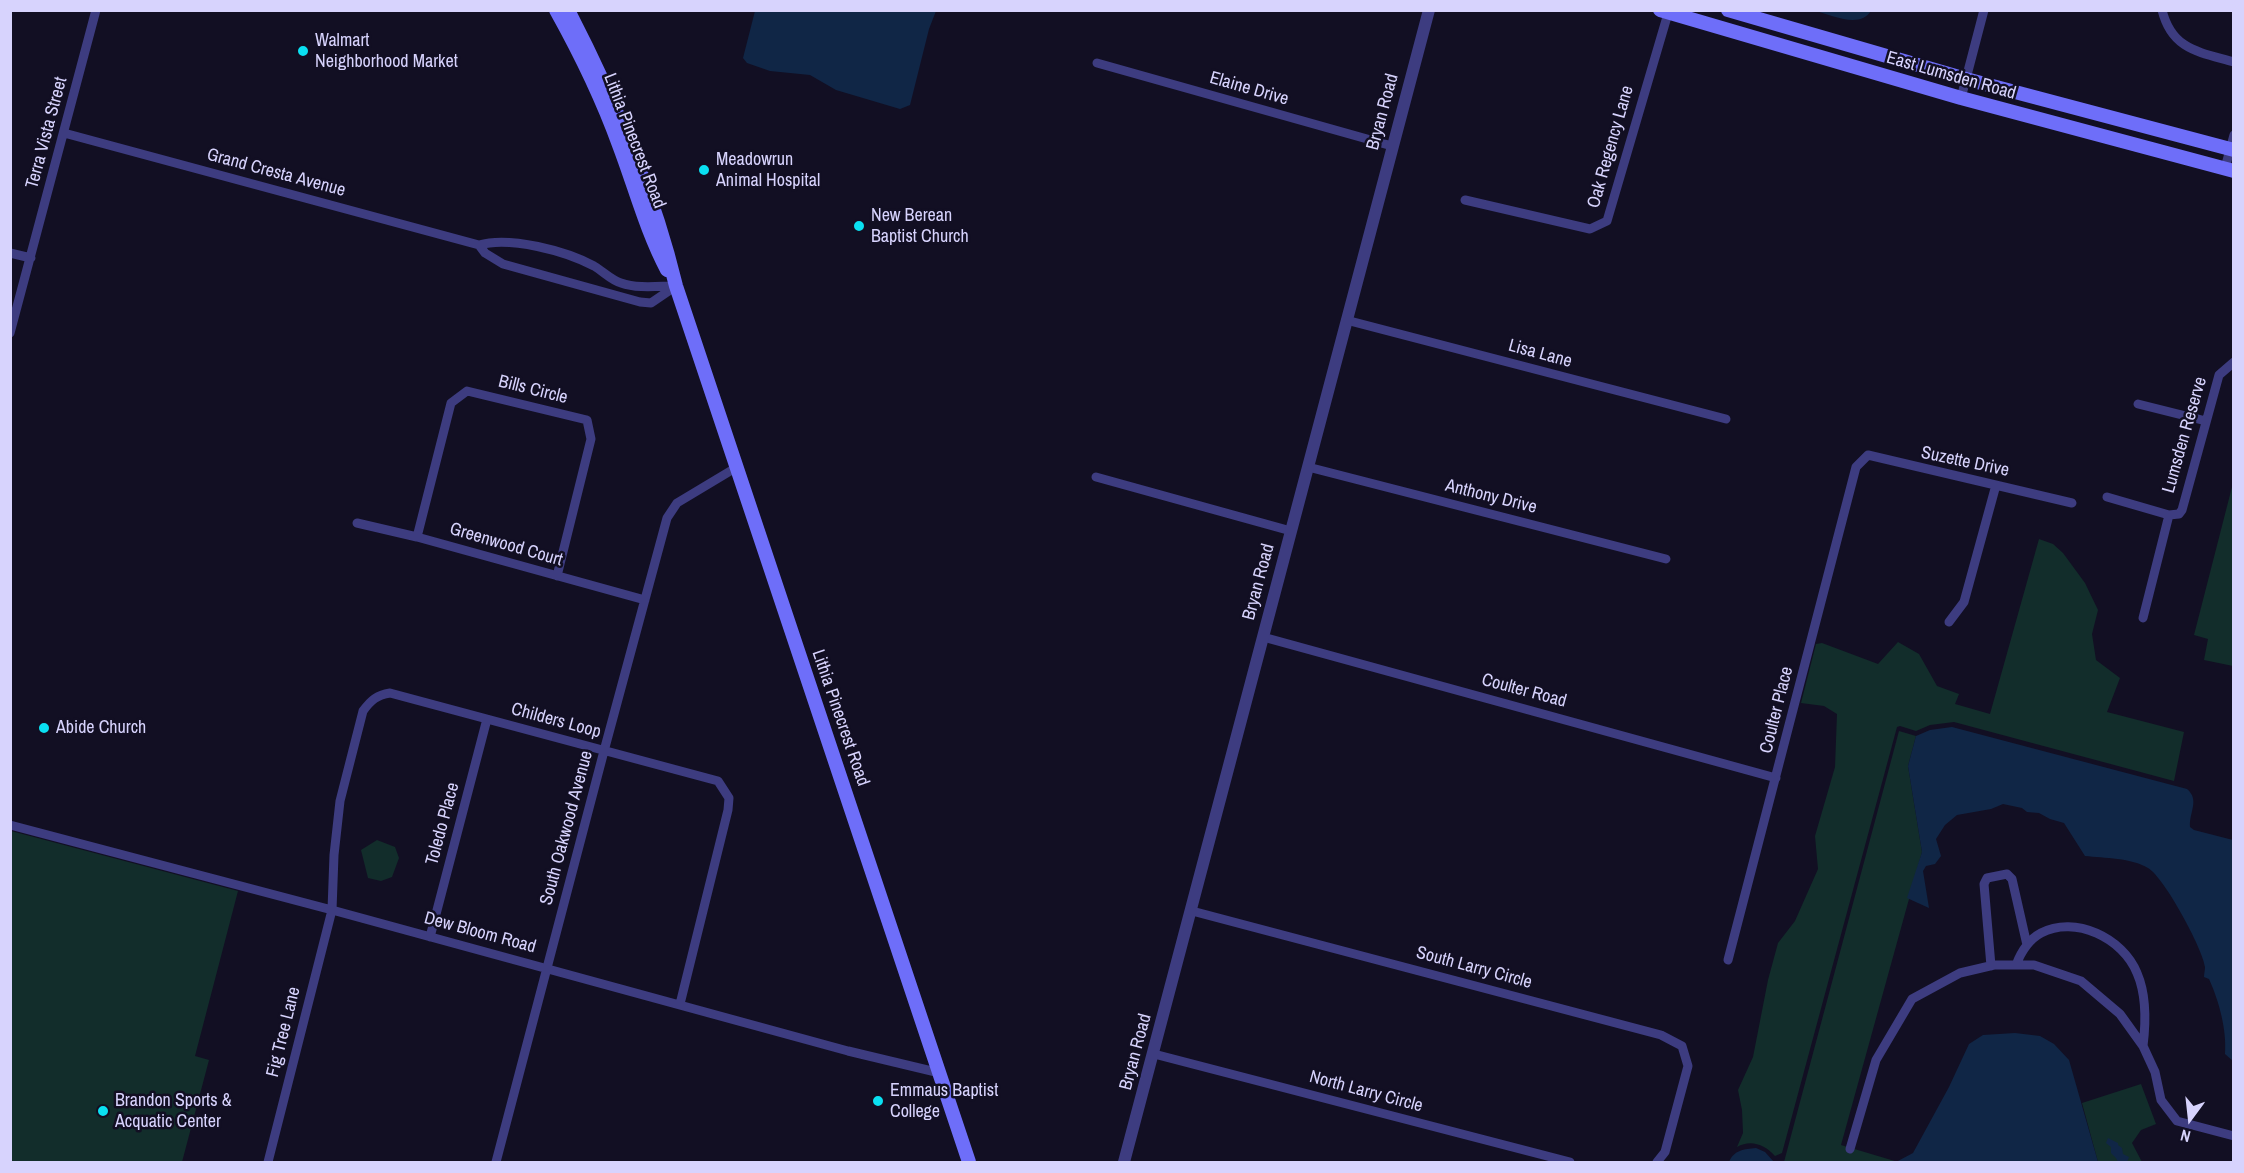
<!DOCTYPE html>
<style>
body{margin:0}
#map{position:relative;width:2244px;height:1173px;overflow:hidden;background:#120f23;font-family:"Archivo Narrow",sans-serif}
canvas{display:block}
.frame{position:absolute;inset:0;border:12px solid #d7d3fd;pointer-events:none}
.north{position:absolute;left:2160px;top:1089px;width:60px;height:60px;-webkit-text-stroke:4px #120f23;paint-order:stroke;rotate:195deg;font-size:16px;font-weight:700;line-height:24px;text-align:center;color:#d7d3fd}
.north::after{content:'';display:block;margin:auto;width:21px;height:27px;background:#d7d3fd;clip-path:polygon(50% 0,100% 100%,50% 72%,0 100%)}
</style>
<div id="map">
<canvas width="2244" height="1173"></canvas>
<div class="frame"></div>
<div class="north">N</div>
</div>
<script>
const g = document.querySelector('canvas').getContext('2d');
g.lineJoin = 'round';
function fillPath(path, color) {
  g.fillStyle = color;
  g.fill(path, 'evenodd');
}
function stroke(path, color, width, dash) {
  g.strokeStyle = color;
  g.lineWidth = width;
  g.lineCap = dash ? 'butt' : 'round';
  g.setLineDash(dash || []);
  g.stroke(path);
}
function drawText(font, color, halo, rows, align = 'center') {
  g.font = font + ' "Archivo Narrow",sans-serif';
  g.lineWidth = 5;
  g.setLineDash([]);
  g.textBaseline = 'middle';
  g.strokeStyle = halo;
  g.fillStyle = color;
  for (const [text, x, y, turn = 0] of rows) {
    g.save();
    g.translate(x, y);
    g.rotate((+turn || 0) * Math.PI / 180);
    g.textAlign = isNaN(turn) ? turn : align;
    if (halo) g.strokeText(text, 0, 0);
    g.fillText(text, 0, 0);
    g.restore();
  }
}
fillPath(new Path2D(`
 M2233 483V666L2204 660 2208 639 2194 635Z
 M2039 539 2053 544 2063 553 2085 583 2098 610 2092 634 2096 660 2120 678 2107 712 2184 732 2174 781 1954 722 1930 725 1916 731 1900 726 1897 727 1782 1153 1775 1156C1765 1145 1751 1139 1737 1147L1743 1133 1742 1110 1738 1090 1753 1057 1768 980 1778 943 1795 921 1818 869 1815 836 1835 767 1837 714 1824 706 1801 703 1816 644 1822 643 1878 664 1898 642 1919 654 1937 686 1959 694 1955 704 1990 714Z
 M1899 731 1916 736 1908 766 1922 852 1841 1145 1898 1162H1784Z
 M11 831 238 891 195 1056 209 1060 182 1162H11Z
 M377 840 395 847 399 858 392 877 381 881 368 878 361 850Z
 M2141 1084 2156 1124 2141 1130 2132 1143 2142 1162H2098L2082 1103Z`), '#122d2b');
fillPath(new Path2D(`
 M755 11H936L929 29 910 105 900 109 836 90 810 75 770 71 747 63 743 58Z
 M1815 11 1871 10V11C1859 29 1833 15 1815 11Z
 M1952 727 2187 789C2200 800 2189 812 2190 827L2194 830 2233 840V1061L2225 1054C2227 1030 2219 1001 2209 979L2204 977C2204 974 2205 970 2205 967 2203 949 2164 877 2148 868 2132 858 2104 858 2085 856L2064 823 2050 819 2039 813 2027 812 2022 808 2003 804 1991 809 1957 815 1945 825 1936 839 1941 856 1935 864 1926 866 1923 871 1929 908 1907 898 1922 852 1908 766 1916 736 1930 730Z
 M2015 1033 2040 1036 2054 1044 2069 1060 2098 1162H1896L1913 1153 1949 1087 1969 1044 1983 1035Z
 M2108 1138 2118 1143V1145L2122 1148 2123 1154 2129 1157 2127 1162H2118L2116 1158 2111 1153V1147L2106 1143Z
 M1756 1148 1765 1152 1774 1162H1729C1734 1150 1744 1149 1756 1148Z`), '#102646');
stroke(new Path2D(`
 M2162 10C2172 50 2199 52 2234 62
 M1097 63 1392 146
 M1961 98 1984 10
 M64 133 479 245C510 236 566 251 594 266 604 272 611 280 621 283 638 289 659 286 676 286
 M2225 168 2234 135
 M1465 200 1590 229 1607 221 1669 10
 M479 245 485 253 503 264 640 302 651 303 676 286
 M10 253 31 258
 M1346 320 1726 419
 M10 333 96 10
 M2138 404 2206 421
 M1308 467 1666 559
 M1096 477 1291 531
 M2107 497 2169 515
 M357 523 417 537 645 600
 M417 537 451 403 467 391 587 420 591 439 557 576
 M2143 618 2169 515 2179 514 2182 510 2219 375 2234 362
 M1949 622 1964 602 1996 485
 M1263 637 1776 778
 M10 825 332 910 848 1051 940 1073
 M1192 911 1661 1035 1682 1046 1688 1066 1665 1152 1657 1162
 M430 937 487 719
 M1728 960 1856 467 1868 455 2072 503
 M2016 965C2021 952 2028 940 2041 933 2075 915 2123 938 2137 973 2147 996 2146 1022 2143 1046
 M1991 966 1984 884 1987 878 2007 874 2012 879 2027 945
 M1154 1054 1570 1162
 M1850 1149 1876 1060 1912 999 1960 973 1994 965H2034L2081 981 2120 1014 2143 1046 2155 1072 2161 1100 2177 1121 2234 1136
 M268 1162 332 910 334 855 340 801 363 711C371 700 377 695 390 693L718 781 729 798 728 810 680 1004
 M496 1162 604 751 667 518 677 503 737 467`), '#3d3c80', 9);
stroke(new Path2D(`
 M1124 1162 1429 10`), '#3d3c80', 12);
stroke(new Path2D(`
 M556 10C580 53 602 98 619 145 635 187 646 230 667 270
 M568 10C614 99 653 190 676 286L969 1162
 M1660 10 1961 98 2234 171
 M1728 10 1966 79 2234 150`), '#6e6ef9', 14);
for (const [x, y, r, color] of [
 [303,51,6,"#0ae0f2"],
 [704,170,6,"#0ae0f2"],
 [859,226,6,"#0ae0f2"],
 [44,728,6,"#0ae0f2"],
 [878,1101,6,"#0ae0f2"],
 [103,1111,6,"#0ae0f2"]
]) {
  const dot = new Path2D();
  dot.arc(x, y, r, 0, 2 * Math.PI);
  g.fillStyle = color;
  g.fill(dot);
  stroke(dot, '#120f23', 2);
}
drawText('18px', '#d7d3fd', '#120f23', [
 ["Walmart",315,41],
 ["Neighborhood Market",315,62],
 ["Meadowrun",716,160],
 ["Animal Hospital",716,181],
 ["New Berean",871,216],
 ["Baptist Church",871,237],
 ["Abide Church",56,728],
 ["Emmaus Baptist",890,1091],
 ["College",890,1112],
 ["Brandon Sports &",115,1101],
 ["Acquatic Center",115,1122]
], 'left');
drawText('18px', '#d7d3fd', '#120f23', [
 ["East Lumsden Road",1951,76,16],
 ["Elaine Drive",1249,89,16],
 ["Bryan Road",1383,112,-75],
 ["Terra Vista Street",47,133,-75],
 ["Lithia Pinecrest Road",634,141,69],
 ["Oak Regency Lane",1611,147,-74],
 ["Grand Cresta Avenue",276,173,15],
 ["Lisa Lane",1540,354,15],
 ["Bills Circle",533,390,14],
 ["Lumsden Reserve",2185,435,-74],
 ["Suzette Drive",1965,462,12],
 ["Anthony Drive",1491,497,14],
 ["Greenwood Court",506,545,16],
 ["Bryan Road",1259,582,-75],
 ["Coulter Road",1524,691,15],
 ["Coulter Place",1777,710,-76],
 ["Lithia Pinecrest Road",840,718,71],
 ["Childers Loop",556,721,15],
 ["Toledo Place",443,824,-75],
 ["South Oakwood Avenue",567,828,-75],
 ["Dew Bloom Road",480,933,15],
 ["South Larry Circle",1474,968,15],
 ["Fig Tree Lane",284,1032,-76],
 ["Bryan Road",1136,1052,-75],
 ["North Larry Circle",1366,1092,15]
]);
</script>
